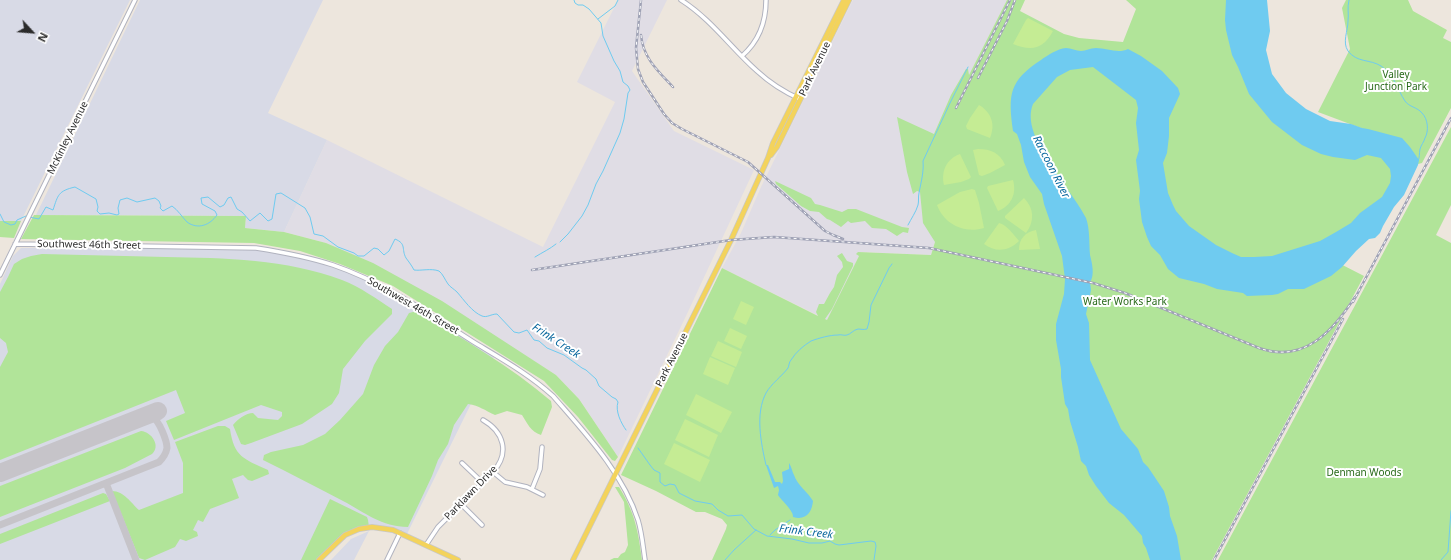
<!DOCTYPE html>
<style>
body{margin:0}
#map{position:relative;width:1451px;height:560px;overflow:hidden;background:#ede6dd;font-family:"Noto Sans",sans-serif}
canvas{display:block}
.north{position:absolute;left:12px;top:12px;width:40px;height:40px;-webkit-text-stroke:3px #fff;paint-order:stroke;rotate:116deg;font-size:11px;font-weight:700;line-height:16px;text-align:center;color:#2b2b2b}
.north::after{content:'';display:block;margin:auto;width:14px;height:18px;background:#2b2b2b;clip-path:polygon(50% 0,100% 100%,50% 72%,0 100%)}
</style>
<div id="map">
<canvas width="1451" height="560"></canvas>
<div class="north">N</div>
</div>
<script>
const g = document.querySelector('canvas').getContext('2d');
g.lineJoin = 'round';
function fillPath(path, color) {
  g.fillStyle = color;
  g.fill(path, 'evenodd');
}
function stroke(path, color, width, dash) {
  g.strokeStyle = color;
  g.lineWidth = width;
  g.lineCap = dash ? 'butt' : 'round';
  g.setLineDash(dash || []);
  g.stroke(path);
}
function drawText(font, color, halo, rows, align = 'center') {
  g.font = font + ' "Noto Sans",sans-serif';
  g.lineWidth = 4;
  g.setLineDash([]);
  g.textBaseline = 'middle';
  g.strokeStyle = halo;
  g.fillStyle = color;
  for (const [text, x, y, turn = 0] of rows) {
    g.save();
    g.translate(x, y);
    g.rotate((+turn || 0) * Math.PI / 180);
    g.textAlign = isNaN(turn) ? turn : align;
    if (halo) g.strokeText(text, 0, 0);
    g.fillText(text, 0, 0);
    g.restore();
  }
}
fillPath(new Path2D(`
 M618 0H667L632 71 674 131 754 170 686 316 618 457 579 399 556 375 505 343 326 243 284 232 327 140 543 247 615 102 577 82Z
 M853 0H1007L931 151 935 242 931 255 861 252 827 320 722 268 741 233 761 187Z`), '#e0dde5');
fillPath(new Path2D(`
 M0 0H130L21 221H0Z
 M140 0H323L268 113 327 140 284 232 245 228 246 216 36 215Z
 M142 246 256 248 319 261 377 284 495 355 406 536 386 528 353 531 319 560H0V284L13 256 21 248Z
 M369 531 354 560H331L351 539Z`), '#d8dae6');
fillPath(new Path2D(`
 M1007 0H1025L1020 11 1064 34 1079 38 1123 42 1136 9 1126 0H1234L1252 86 1392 160V192L1319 253 1364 276 1212 560H712L726 529 727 525 722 519 705 512H696L656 491 621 475 722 268 818 316 816 312 819 304H824L830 293 834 287 837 275 843 267 842 262 837 256 842 253 847 261 853 263V266L832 309 825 319 827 320 859 256 856 254 858 252 931 255 935 242 923 223 920 192 917 191 913 194 907 172 897 117 934 134 951 95 966 69H968L969 75Z
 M1346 0H1408L1413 11 1447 30 1443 38 1451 42V108L1422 163 1414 165 1382 136 1318 112 1350 49 1342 8Z
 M1451 127V205L1436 235 1451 243V560H1218Z
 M775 181 811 198 815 204 820 205 842 212 848 209H856L902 227 909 228 908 233 903 232 897 236 886 229 872 228 865 221 851 223 848 221 841 227 830 220 827 219 819 212 810 211 801 206 776 184Z
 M34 215 246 216 245 228 284 232 326 243 373 263 442 301 556 375 579 399 618 457 615 461 612 460 578 417 544 381 393 286 340 264 300 251 254 243 21 239Z
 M0 221H21L14 238 0 237Z
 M42 254C83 255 125 256 166 257 225 258 286 259 342 280 360 287 377 299 392 309V314L365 341 343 369 339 393 332 404 302 424 251 443 245 445 241 444 233 425C238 419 246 413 253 413L258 418 278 420 282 416V412L261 405 174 440 166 421 185 413 176 390 0 460V367L8 352 6 343 0 338V292L8 277 14 264 22 259 31 256Z
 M417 311C463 339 510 366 551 401L552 407 541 435C531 432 527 423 522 415L507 411 495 415C484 410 480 406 468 404L454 425 448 444 438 460 432 476 408 527C382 527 364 512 343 501 316 487 290 473 263 460L264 455 271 452 303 445 325 434 340 420 363 394 374 365 385 346 398 332 409 313Z
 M218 426H225L230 429C234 457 244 459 268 470L269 474 252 481 248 480 243 475 232 479 239 498 210 509 203 522 198 520 193 530 197 532 198 536 186 541 180 539 175 547 145 560 139 558 112 491C124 491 131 503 139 510L183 493V463L175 442Z
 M141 431C152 432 161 446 152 454L125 468 0 517V486Z
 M615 487H619C635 513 638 530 642 560H610L614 558H618L621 554 625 552 628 545 624 502Z
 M103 493 106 494 110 501 0 544V534Z
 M330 499 367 517 368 520 369 527 353 531 319 560H301Z`), '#b1e499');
fillPath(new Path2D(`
 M1028 18 1053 31C1043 50 1031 51 1013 44L1026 20Z
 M979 105C991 112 996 124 990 138L967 129 966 126 970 118Z
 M978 149C991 149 1000 153 1005 165L990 173 982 176 979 175 973 150Z
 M960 154 971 177 969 179 961 182 944 185C941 172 946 159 960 154Z
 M1013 180C1017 194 1011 206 998 211L987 188 988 186Z
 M972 189 975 190 979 203 984 228C964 234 944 224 937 205L960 192Z
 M1024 198C1034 208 1035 221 1026 233L1005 218V216Z
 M999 223C1007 225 1014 235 1019 241 1009 251 996 253 984 244Z
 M1036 230 1040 249 1019 250C1019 239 1025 232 1036 230Z
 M741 301 754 307 746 325 733 319Z
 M730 328 747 336 741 349 724 341Z
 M718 341 742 352 736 367 711 356Z
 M710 357 735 368 728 385 703 374Z
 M696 394 732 412 721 433 686 415Z
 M685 419 718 435 709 457 675 440Z
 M674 443 710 460 700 482 664 464Z`), '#c5ec94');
fillPath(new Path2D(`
 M1226 0H1267L1270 31 1266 50 1272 74 1286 93 1306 109 1330 121 1351 124 1362 128 1368 129 1402 138 1410 147 1419 160 1418 165 1404 195 1394 207 1383 226 1380 233 1375 238 1369 239 1356 251 1342 267 1331 276 1304 289H1288L1278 294 1272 295 1247 296 1243 293 1217 289 1204 284 1179 278 1168 269 1160 255 1151 246 1147 237 1142 222 1139 199 1140 191 1136 160 1139 150 1136 123 1138 108 1136 100 1093 67 1070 70 1057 77 1033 104C1019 137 1073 190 1086 218 1090 229 1089 243 1090 255 1092 263 1095 275 1090 282L1091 290 1086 314 1089 323 1090 360 1121 429 1138 449 1143 462 1148 467 1164 491 1169 507 1170 516 1177 536 1181 560H1150L1146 548 1143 543 1142 536 1124 515 1109 503 1096 486 1089 475 1086 466 1081 461 1078 447 1070 421 1068 409 1065 404 1061 377V369L1056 340V324L1064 294 1065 279 1062 256 1044 204 1042 194 1030 177 1024 162 1021 145 1017 134 1013 131C1008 94 1009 81 1041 60 1048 55 1057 49 1066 48 1071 48 1076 51 1081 51 1086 51 1090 48 1096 48 1107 48 1118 54 1128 49L1141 56 1162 71 1178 88 1180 94 1169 118V136L1167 153 1163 163 1168 193 1173 205 1176 211 1189 226 1216 245 1232 253 1241 257H1254L1272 256 1320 241 1336 232 1351 223 1360 213 1382 197 1390 183 1391 176 1390 169 1381 158 1367 155 1355 160 1333 157 1321 154 1302 145 1272 122 1249 94 1238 67 1232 55 1226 30 1225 20Z
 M789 463C792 468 792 471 794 475 797 485 808 492 813 501 812 512 806 521 793 517 794 511 782 501 778 495L779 490 778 486 774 488 766 465H768L775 482H780L782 484 783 481 782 472 789 469Z`), '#6fcbf0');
stroke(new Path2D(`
 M1349 0C1347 8 1349 14 1348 21 1348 31 1342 42 1348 51 1357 63 1370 59 1381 66 1394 74 1397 89 1405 101 1409 107 1417 107 1422 113 1428 119 1429 131 1425 138 1424 142 1421 145 1420 149 1419 154 1420 157 1418 161
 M598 19 615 6 618 0
 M0 214 4 222 11 225 15 224 17 220 26 216
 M29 217 39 219 46 207 53 210C58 195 58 191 75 187L96 199 98 207 97 211 100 214 109 213 117 215 119 214 118 208 120 200 127 198 137 202 155 198 159 201 161 206 160 208 163 211 172 206C178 210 182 217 187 222 198 230 210 225 217 215L215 211 202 204 201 198 208 197 220 207 224 205 228 198 231 197 237 209 242 212 250 221 260 213 268 221 272 219 276 194 281 193 305 208 310 217 314 234 323 236 338 247 354 253 358 256H364L374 248 378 249 384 255 389 251 395 239C407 244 401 249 406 258 409 262 412 266 414 270 421 271 431 268 439 271 443 274 445 280 448 284 450 287 454 289 457 292 464 300 472 312 482 316 487 318 491 314 497 314L514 332 519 333 527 330 534 340 539 341 547 348 564 355 582 368 586 370 596 379 599 386 612 397 616 399 618 402C615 411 621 423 626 430
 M908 225C911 219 916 212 918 205 919 201 918 197 919 193 921 182 924 172 923 161L950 103 968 67
 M560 242 568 234 582 216 588 205 596 184 603 171 620 133 624 119 628 93 630 90 628 86 623 82 620 71 614 61 603 36 601 23 589 9 583 5H578L575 3 574 0
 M535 257C543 252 550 249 556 244
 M638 448 650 465 654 470 660 473V482L665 486 670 484 675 485 679 493 695 501 712 504 718 510 728 516 742 515 754 529 767 536 792 539 809 543H822L830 541 835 544 839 545 871 541 875 542 876 546 874 560
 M766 465C761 443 755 414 766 393 771 384 782 376 788 368 789 366 789 362 791 360 796 352 803 346 811 341 819 338 830 335 838 335 841 334 844 336 847 335 851 334 853 330 858 329 861 329 863 330 867 329L869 322 871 305 889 268 892 264
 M770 535 775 530 790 520
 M725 560 734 550 756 530
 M1441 560 1448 552 1451 511`), '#6fcbf0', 1);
stroke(new Path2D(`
 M106 483 136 560
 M0 525 159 462C163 458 166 454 167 448 167 441 159 420 153 418 149 416 145 417 140 418`), '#c6c4c9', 7);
stroke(new Path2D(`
 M0 473 158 411`), '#c6c4c9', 18);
const minor = new Path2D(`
 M681 0C711 19 731 48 757 71 770 83 784 92 800 99
 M742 56C758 42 766 22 766 0
 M15 244 256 248C282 252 308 257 333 265 383 282 428 313 472 341 500 358 529 374 553 396 585 433 623 473 638 520 642 533 643 547 645 560
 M0 275 135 0
 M462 463 482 482
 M493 472 505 482 527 487 543 495
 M532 489 540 469 542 447
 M461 504 482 525
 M426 545 438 527 493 472C510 453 504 432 483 420
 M387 560 400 533`);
const major = new Path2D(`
 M771 155 777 147 849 0
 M319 560 345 535 359 529 372 527 393 530 458 560
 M573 560 731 240 768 158 773 143 844 0`);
stroke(minor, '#b1b3bf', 5.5);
stroke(major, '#c8c8c8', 6);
stroke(minor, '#fff', 3.5);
stroke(major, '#f3d35c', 4.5);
const rail = new Path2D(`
 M641 0 636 48 638 69 643 82 664 114 672 123 682 129 748 162 825 231 833 235 843 239
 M641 35C643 58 658 71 673 87
 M978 78 1007 21 1015 0
 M956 108 1010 0
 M532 270 731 240 774 237 929 248 1093 283 1125 293 1259 348C1304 364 1333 331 1355 297
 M1353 302 1451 118
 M1214 560 1343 319`);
stroke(rail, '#9fa2b5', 2.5);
stroke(rail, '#fff', 1, [3]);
drawText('10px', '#2b2b2b', '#fff', [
 ["Park Avenue",815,69,-64],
 ["McKinley Avenue",68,138,-64],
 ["Southwest 46th Street",89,245,1],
 ["Southwest 46th Street",413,306,30],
 ["Park Avenue",672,360,-63],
 ["Parklawn Drive",471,493,-46]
]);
drawText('10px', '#286a19', '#fff', [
 ["Valley",1396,75],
 ["Junction Park",1396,87],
 ["Water Works Park",1125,302],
 ["Denman Woods",1364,473]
]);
drawText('italic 11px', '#0b689e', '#fff', [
 ["Raccoon River",1051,167,63],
 ["Frink Creek",556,341,33],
 ["Frink Creek",806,532,7]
]);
</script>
